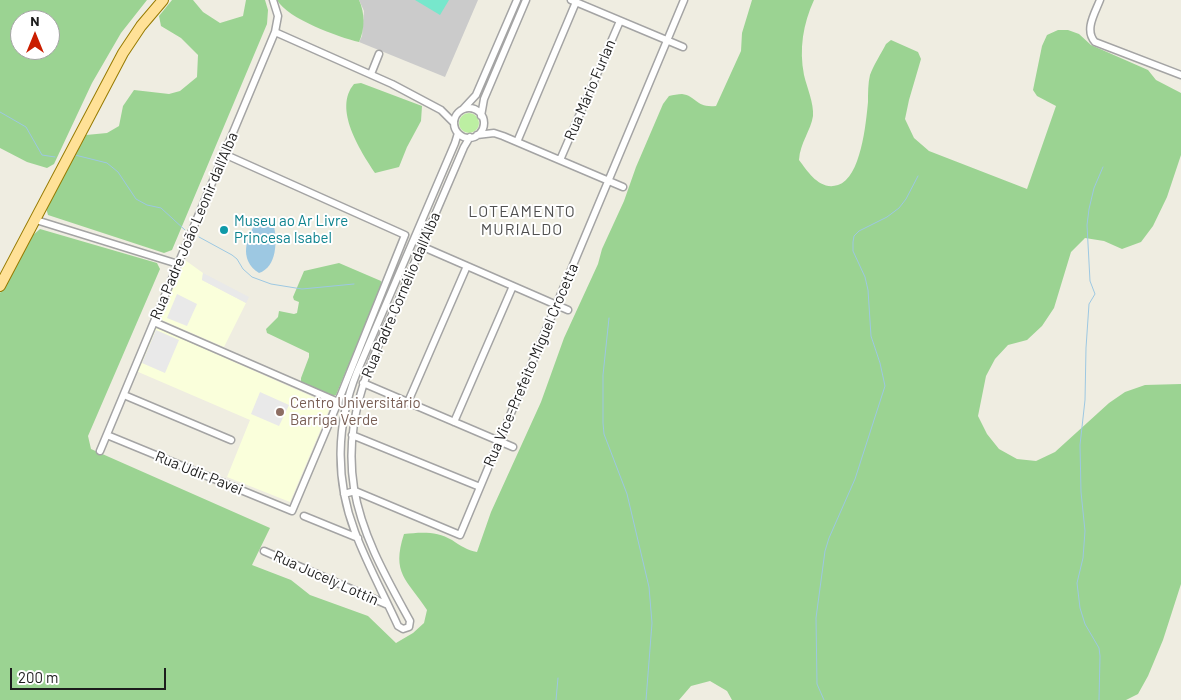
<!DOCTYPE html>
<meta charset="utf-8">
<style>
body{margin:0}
#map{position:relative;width:1181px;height:700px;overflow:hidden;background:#efede1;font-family:Barlow,sans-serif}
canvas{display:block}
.north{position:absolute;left:10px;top:10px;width:50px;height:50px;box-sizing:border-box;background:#fff;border:1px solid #a5a5a5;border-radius:50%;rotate:0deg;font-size:14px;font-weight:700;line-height:20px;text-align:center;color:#1d1d1d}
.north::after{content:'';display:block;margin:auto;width:18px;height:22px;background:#ca1e00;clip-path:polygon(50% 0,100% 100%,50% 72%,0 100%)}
.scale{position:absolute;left:10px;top:668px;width:156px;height:22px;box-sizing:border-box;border:2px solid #1d1d1d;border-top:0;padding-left:6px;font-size:15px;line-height:18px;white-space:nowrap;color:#1d1d1d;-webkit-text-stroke:4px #fff;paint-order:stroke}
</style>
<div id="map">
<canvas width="1181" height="700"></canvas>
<div class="north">N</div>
<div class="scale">200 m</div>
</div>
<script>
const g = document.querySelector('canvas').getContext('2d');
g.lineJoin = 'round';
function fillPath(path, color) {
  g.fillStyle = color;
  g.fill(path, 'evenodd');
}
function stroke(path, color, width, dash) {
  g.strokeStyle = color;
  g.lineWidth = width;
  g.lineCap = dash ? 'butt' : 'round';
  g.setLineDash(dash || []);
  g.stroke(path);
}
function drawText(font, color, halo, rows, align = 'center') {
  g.font = font + ' Barlow,sans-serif';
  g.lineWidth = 4;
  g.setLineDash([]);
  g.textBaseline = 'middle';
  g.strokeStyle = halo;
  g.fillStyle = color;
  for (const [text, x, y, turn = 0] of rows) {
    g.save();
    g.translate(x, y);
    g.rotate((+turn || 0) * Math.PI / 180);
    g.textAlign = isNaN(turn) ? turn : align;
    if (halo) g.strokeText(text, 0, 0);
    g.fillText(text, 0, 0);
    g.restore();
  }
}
fillPath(new Path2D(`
 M185 260 203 273 202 280 246 303 224 347 162 320 161 313 181 261Z
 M155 327 331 405 290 502 227 477 250 420 136 371Z`), '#faffdb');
fillPath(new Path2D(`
 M359 0H478L445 77 359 42 362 36 364 11Z`), '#cbcbcb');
fillPath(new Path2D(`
 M459 123a10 10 0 1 1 20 0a10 10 0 1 1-20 0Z`), '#bcefa2');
fillPath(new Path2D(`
 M0 0H147L121 33 92 83 54 164 47 168 27 162 0 148ZM20 20H50V50H20Z
 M172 0H193L203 12 220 23 243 16 246 0H265L268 10 267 24 172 250 164 253 48 215 46 208 86 135 107 133 119 126 123 106 134 90 169 94 180 91 197 77 198 55 181 38 161 26 159 16Z
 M277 0H359C365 13 365 29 359 42 338 37 288 19 277 0Z
 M752 0H814C803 24 799 49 804 75 807 88 814 103 813 116 811 130 800 143 799 160 808 172 820 191 838 185 861 178 866 123 868 102 868 93 868 83 870 75 874 64 881 54 886 44L891 40 918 52 921 59 909 100 905 119 914 138 929 151 1027 189 1056 106 1037 96 1033 90 1042 46 1047 35 1058 30H1068L1079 34 1091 45 1148 70 1156 80 1181 93V155L1167 197 1153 226 1141 242 1122 249 1104 241 1085 238 1071 252 1054 308 1042 326 1027 340 1008 345 995 359 986 376 978 416 987 434 999 449 1017 459 1036 461 1055 452 1109 403 1125 392 1145 385 1181 384V584L1163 640 1148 676 1138 694 1126 700H732L727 691 710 681 691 686 679 700H0V293L33 235 40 229 157 263 160 269 88 436 91 449 270 528 252 565 291 580 310 595 368 616 396 643 413 633 424 623 427 610C407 579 391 574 404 534 421 532 437 531 452 540 461 546 467 550 477 552L491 512 541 402 564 338 598 264 602 249 624 201 636 167 663 104 669 96C673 95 678 94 682 94 697 96 695 108 716 106L741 51 742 33Z
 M361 83 422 106 421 121 407 147 399 167 375 173C360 150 333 109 354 84Z
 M339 263 381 281 382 284 336 395 332 396 301 382V378L309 357V353L267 333 266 329 278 317 279 311 294 314 297 313 299 302 294 300 293 297 304 271Z`), '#9bd392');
fillPath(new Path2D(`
 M415 0H449L440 15Z`), '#77e7cc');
fillPath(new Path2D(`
 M203 273 249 297 246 303 202 280Z
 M177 294 197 304 187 326 167 318Z
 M156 330 179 340 165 373 142 363Z
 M260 392 289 405 279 426 251 414Z`), '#e9e9e9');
fillPath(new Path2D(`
 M258 220 274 226C277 241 277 267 259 273 238 260 246 236 258 220Z`), '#9dc8e2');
stroke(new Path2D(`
 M0 112 26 127 42 155 55 157
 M75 155 107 163 118 172 136 199 147 205 161 208 185 230
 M199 237 232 255 237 259 243 269 252 277 271 284 302 289 354 284
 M609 318 603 375V423L604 434 627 494 649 587 652 623 646 700
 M556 700 558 678
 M824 700 817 684 816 618 825 551 829 538 855 479 885 386 880 363 871 336 868 290 865 277 853 251V242L854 236 859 231 887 217 899 208 906 199 918 176
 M1099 700 1100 656 1099 648 1085 624 1080 608 1077 583 1083 558 1085 531 1081 492 1080 445 1085 400 1086 348 1089 304 1095 294 1090 281 1087 225 1089 209 1094 188 1103 167`), '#9dc8e2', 1);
const street = new Path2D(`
 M571 0 683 47
 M1100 0C1095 13 1084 30 1095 42L1181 75
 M275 32 392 84 441 110 454 123
 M371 74 379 54
 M454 123a15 15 0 1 1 30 0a15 15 0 1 1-30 0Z
 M463 109 476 95 517 0
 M481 116 484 99 526 0
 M458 133 455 143 357 372C336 424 335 480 355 532 367 564 384 595 398 626L403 629 409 627 410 621C387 579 362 536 354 488 342 413 374 356 403 290 423 242 444 194 464 147L470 137
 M477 135 494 133 503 136 623 187
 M517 142 576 2
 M560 160 620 21
 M36 220 178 264
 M421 246 568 310
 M154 322 338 402
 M363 383 513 447
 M124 395 231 440
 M408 402 467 266
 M454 422 513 286
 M107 435 292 511 338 402 405 235 224 154
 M352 435 480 487
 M100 451 275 32 278 16 273 0
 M344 494 355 491 460 535 684 0
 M304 516 358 538
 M264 551 388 605`);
const primary = new Path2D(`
 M0 286 123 53 141 26 163 0`);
stroke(street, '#a4a4a4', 9);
stroke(primary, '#967a00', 12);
stroke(street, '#fff', 6);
stroke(primary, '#ffe197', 10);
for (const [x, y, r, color] of [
 [224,230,5,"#0f9aa8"],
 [280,412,5,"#8d6e63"]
]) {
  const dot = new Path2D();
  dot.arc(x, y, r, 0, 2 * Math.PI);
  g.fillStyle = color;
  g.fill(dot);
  stroke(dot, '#fff', 2);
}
drawText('15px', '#1d1d1d', '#fff', [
 ["Rua Mário Furlan",590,90,-67],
 ["Rua Padre João Leonir dall'Alba",194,226,-67],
 ["Rua Padre Cornélio dall'Alba",401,295,-67],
 ["Rua Vice-Prefeito Miguel Crocetta",531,365,-67],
 ["Rua Udir Pavei",199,473,22],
 ["Rua Jucely Lottin",326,578,24]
]);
drawText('15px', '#0d838f', '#fff', [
 ["Museu ao Ar Livre",234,221],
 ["Princesa Isabel",234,238]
], 'left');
drawText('15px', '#785e54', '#fff', [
 ["Centro Universitário",290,403],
 ["Barriga Verde",290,420]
], 'left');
g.letterSpacing = '1px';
drawText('16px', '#505050', '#fff', [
 ["LOTEAMENTO",522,212],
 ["MURIALDO",522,230]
]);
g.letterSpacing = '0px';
</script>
